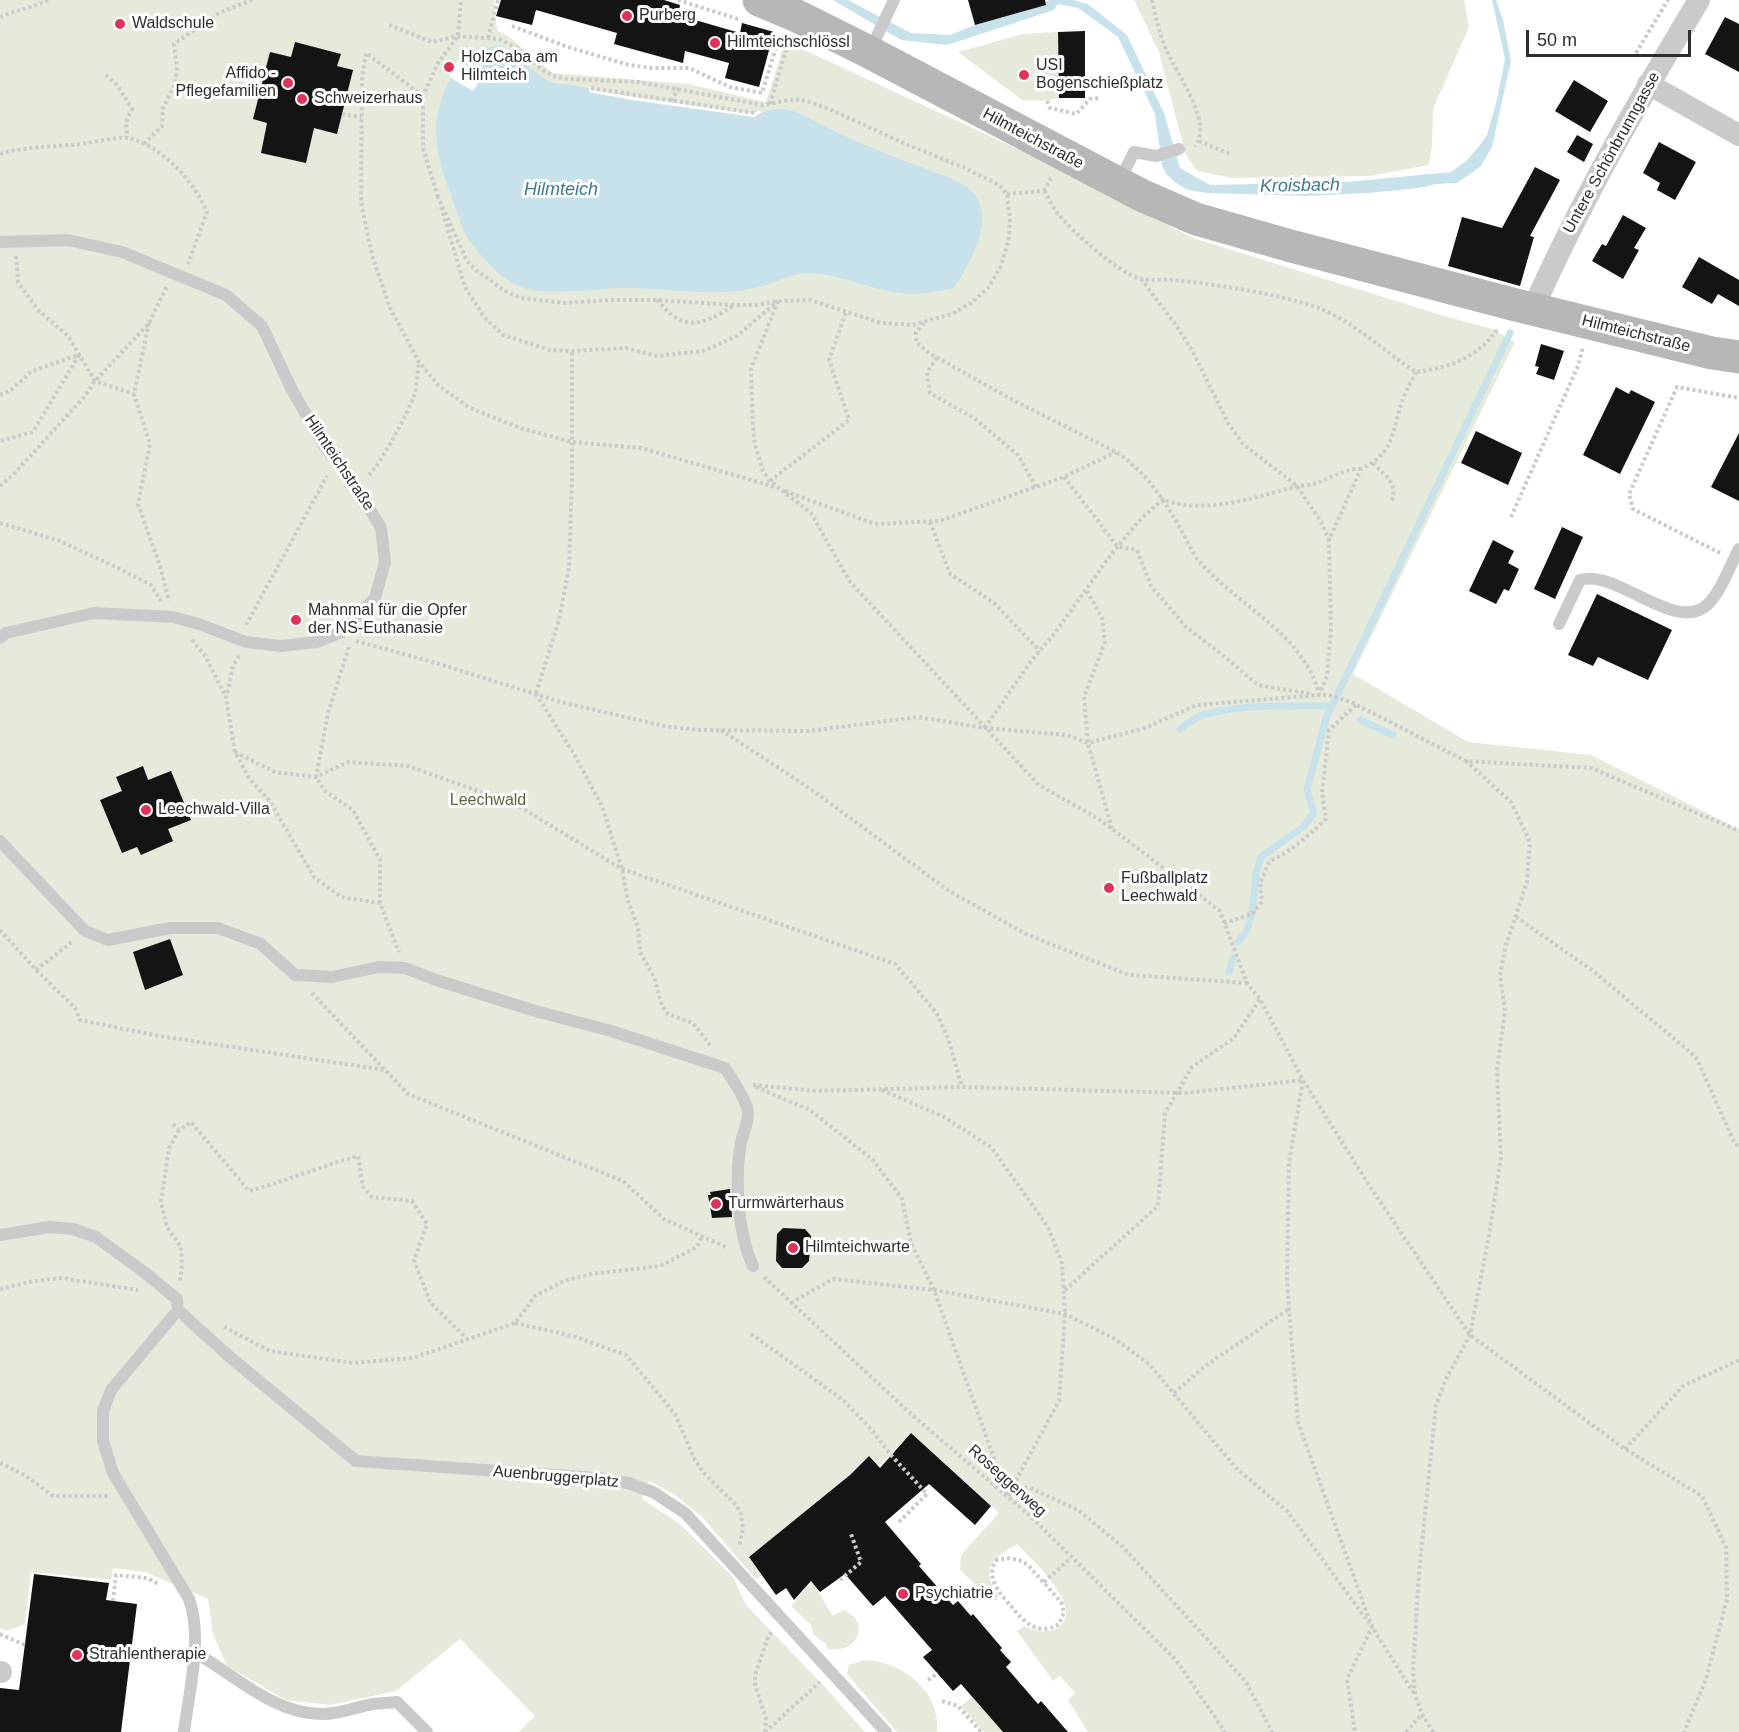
<!DOCTYPE html>
<meta charset="utf-8">
<style>
body{margin:0}
#map{position:relative;width:1739px;height:1732px;overflow:hidden;background:#fff;font-family:Arial,sans-serif}
canvas{display:block}
.scale{position:absolute;left:1526px;top:30px;width:165px;height:27px;box-sizing:border-box;border:3px solid #2d2d2d;border-top:0;padding-left:8px;font-size:18px;line-height:21px;white-space:nowrap;color:#2d2d2d;-webkit-text-stroke:4px #fff;paint-order:stroke}
</style>
<div id="map">
<canvas width="1739" height="1732"></canvas>
<div class="scale">50 m</div>
</div>
<script>
const g = document.querySelector('canvas').getContext('2d');
g.lineJoin = 'round';
function fillPath(path, color) {
  g.fillStyle = color;
  g.fill(path, 'evenodd');
}
function stroke(path, color, width, dash) {
  g.strokeStyle = color;
  g.lineWidth = width;
  g.lineCap = dash ? 'butt' : 'round';
  g.setLineDash(dash || []);
  g.stroke(path);
}
function drawText(font, color, halo, rows, align = 'center') {
  g.font = font + ' Arial,sans-serif';
  g.lineWidth = 6;
  g.setLineDash([]);
  g.textBaseline = 'middle';
  g.strokeStyle = halo;
  g.fillStyle = color;
  for (const [text, x, y, turn = 0] of rows) {
    g.save();
    g.translate(x, y);
    g.rotate((+turn || 0) * Math.PI / 180);
    g.textAlign = isNaN(turn) ? turn : align;
    if (halo) g.strokeText(text, 0, 0);
    g.fillText(text, 0, 0);
    g.restore();
  }
}
fillPath(new Path2D(`
 M0 0H494L497 30 512 39 531 56 553 73 688 84 766 102 785 41 1035 157 1193 238 1441 315 1492 329 1515 342 1353 674 1468 742 1591 755 1739 829V1732H1088L1068 1700 1075 1693 1060 1676 1053 1681 1017 1631 1024 1626C1032 1630 1046 1634 1055 1629 1091 1612 1030 1558 1017 1544 994 1558 979 1568 998 1595L997 1600H992L960 1570 961 1555 999 1513 911 1433 879 1466 869 1456 843 1481 749 1557 762 1575 756 1579 702 1517 675 1495 649 1481 642 1499 680 1524 733 1577 746 1605 824 1686 865 1732H519L535 1716 460 1639 396 1691 330 1705 286 1700 227 1666 213 1634 208 1599 145 1572 113 1568 111 1580 31 1572 25 1624 7 1631 0 1628Z
 M1134 0H1464L1469 27 1433 109 1432 146 1429 165 1369 176 1232 178 1197 171 1185 153 1159 52Z
 M1058 32 1059 98 1047 101 1022 100 958 52 1023 34Z
 M812 1582 833 1616 843 1610C870 1619 861 1655 827 1649L826 1644 813 1634 811 1625 791 1606Z
 M864 1660C902 1661 941 1691 937 1732H897L847 1674 849 1665Z
 M972 1697 1003 1732H984L961 1706Z`), '#e5eada');
fillPath(new Path2D(`
 M833 0H848L911 33 950 35 975 25 1029 10 1049 0H1073L1088 4 1127 35 1164 113 1180 168 1210 185 1347 182 1451 172 1466 161 1480 145 1487 135 1496 103 1505 59 1492 0H1496L1503 20 1511 61 1492 147 1480 167 1457 183 1436 184 1419 188 1368 193 1307 196 1207 193 1188 190 1176 183 1166 174 1162 165 1155 114 1118 37 1078 8 1058 4 1054 10 947 45 901 40Z
 M499 45 549 82 590 88 589 92 754 117C762 112 774 108 784 109 802 112 818 124 834 131 866 146 899 159 932 171 946 177 966 182 975 195 995 222 969 265 954 288 936 292 918 295 900 293 868 289 839 273 807 273 789 274 772 285 755 288 716 297 672 289 633 288 613 287 593 291 574 291 558 291 540 293 524 288 503 282 482 258 470 241 461 228 456 210 451 195 435 153 428 119 451 78L449 74C463 52 475 52 499 45Z`), '#c7e2ea');
fillPath(new Path2D(`
 M458 60 480 80 473 91 451 78 449 74Z
 M590 87H593L592 90 632 97 754 114 758 111 762 112 754 117 632 100 589 92Z`), '#fff');
stroke(new Path2D(`
 M1360 720 1393 735
 M1180 729C1186 725 1193 719 1200 716 1231 706 1266 706 1299 706 1310 706 1320 705 1331 707
 M1238 942 1247 930 1252 914 1256 873 1261 857 1303 827 1314 813 1307 790 1327 715 1335 700 1510 333
 M1229 972 1233 958`), '#c7e2ea', 7);
fillPath(new Path2D(`
 M501 0H664L680 5 678 15 740 33 742 23 774 32 759 87 725 78 729 63 685 51 683 63 614 44 617 33 536 10 532 25 496 16Z
 M968 0H1045L1046 5 975 25Z
 M1725 17 1739 24V72L1705 54Z
 M1085 31V98H1059L1058 32Z
 M295 42 341 54 337 66 353 70 337 134 314 128 306 163 261 153 267 123 253 119 270 52 291 57Z
 M1574 80 1608 101 1590 132 1555 111Z
 M1577 135 1593 144 1584 162 1567 152Z
 M1659 142 1696 162 1675 200 1657 190 1660 183 1643 173Z
 M1535 167 1560 180 1530 236 1534 237 1520 286 1448 266 1462 217 1502 228Z
 M1623 215 1646 228 1634 248 1639 250 1623 279 1592 261 1602 244 1606 246Z
 M1699 257 1739 280V306L1718 294 1712 304 1682 287Z
 M1541 344 1564 351 1554 380 1536 374 1539 367 1535 366Z
 M1616 387 1629 394 1631 390 1655 402 1620 474 1583 455Z
 M1476 431 1522 453 1508 485 1461 463Z
 M1739 433V501L1711 487Z
 M1562 527 1583 537 1555 599 1534 589Z
 M1493 540 1514 551 1508 563 1519 569 1509 591 1504 589 1496 604 1469 591Z
 M1597 594 1672 630 1648 680 1598 657 1593 666 1568 655Z
 M143 766 148 780 171 771 191 820 168 829 173 841 141 855 137 847 122 853 100 800 122 791 116 777Z
 M170 939 183 975 145 990 133 952Z
 M730 1189 732 1217 712 1218 708 1195H711L710 1192Z
 M783 1228 805 1229 811 1236 809 1261 802 1268H782L776 1261 777 1234Z
 M911 1433 991 1506 975 1525 929 1484 885 1522 921 1564 919 1566 953 1605 958 1601 971 1616 973 1614 1002 1648 1000 1650 1011 1662 1006 1667 1038 1704 1041 1701 1068 1732H1003L961 1684 953 1691 923 1657 932 1650 885 1596 873 1606 845 1574 820 1592 811 1581 794 1600 786 1588 776 1595 749 1557 850 1475 869 1456 880 1468Z
 M34 1574 109 1583 106 1600 137 1604 121 1732H0V1688L19 1690Z`), '#141414');
stroke(new Path2D(`
 M678 0 741 20
 M1152 0C1156 17 1159 33 1166 49 1176 73 1214 123 1195 146
 M0 17C16 10 32 8 48 0
 M389 25 432 42 458 36 499 39 517 48 541 69 553 76 568 79 638 82 763 105 795 99 807 101 829 109 908 145 965 168 999 185 1007 194 1010 218 1009 238 1001 266 988 288 971 303 952 314 912 325 881 323 810 300 778 301 756 305H734L656 300H611L565 303 521 298 505 291 476 270 467 261 438 197
 M512 26 568 47 629 65 652 68H689L730 87 762 93 779 38
 M488 38 498 0
 M1636 53 1668 0
 M106 75 118 86 132 109 126 122 127 137
 M591 88 754 113
 M423 96 366 53 362 80 361 202 372 255 390 308 419 362 439 386 470 408 520 428 572 442 641 448 775 487
 M672 101 678 88
 M1047 101 1050 108 1076 114 1090 99 1101 98
 M770 104 789 40
 M342 114 361 117
 M1199 141 1230 154
 M144 144 162 126 163 108 175 84 177 69 174 44 219 13 252 0
 M0 154C23 147 45 147 69 145 83 145 118 136 128 138 161 145 195 182 207 212L188 264
 M1044 191C1049 198 1053 208 1058 214 1074 233 1118 273 1141 279 1151 281 1163 279 1173 280 1219 285 1268 292 1313 306 1350 318 1383 351 1416 372 1448 368 1480 357 1498 328
 M1044 191 1051 178
 M1007 194 1044 191
 M438 197 423 148V96L438 63 458 36 461 0
 M441 207 465 287 484 317 503 335 550 350 572 351 626 348 656 356 703 351 737 336 778 301
 M16 256 18 282 38 310 68 336 95 381 134 394
 M1141 279 1176 325 1194 354 1228 423 1243 444 1297 486 1321 522 1329 540
 M657 300C663 306 668 313 675 317 694 331 717 316 733 306
 M778 301 751 369 753 427 755 445 763 471 770 481 811 513 850 582 1039 785 1099 819 1220 911 1247 983 1260 999 1303 1080 1367 1182 1470 1335 1625 1449 1702 1496 1726 1547 1727 1599 1706 1679 1684 1732
 M149 323 134 394 150 444 138 504 160 566 169 601
 M924 323 916 332V342L929 353 1011 399 1116 452C1145 471 1163 498 1180 528 1186 538 1191 551 1198 560 1237 606 1303 632 1319 694
 M937 358 927 372 930 393 974 418 1018 455 1036 487
 M1416 372C1413 379 1408 386 1405 394 1391 426 1398 452 1361 469L1329 540 1331 629 1327 676 1319 695H1329L1353 703 1466 761 1591 768 1739 831
 M0 395 11 390 32 371 79 355 33 432 0 441
 M1373 463C1385 476 1399 483 1391 503
 M369 475C381 463 408 413 414 396 417 386 417 374 419 363
 M1064 477 1118 547 1137 550 1151 586 1186 627 1225 657 1258 685 1312 694
 M770 481 849 420 829 360 846 312
 M0 486 13 475 84 397 95 381 149 323 167 286
 M785 491 875 524 939 521 1064 477 1116 452
 M1511 517 1578 366 1583 347
 M930 522 950 574 993 602 1040 651
 M0 523 60 541 120 569 151 585 161 601
 M1720 553 1633 509 1629 494 1677 387 1739 398
 M1087 591 1102 618 1105 642 1084 697 1088 743 1112 829
 M246 625 327 476
 M192 640 204 654 226 697
 M356 641 436 663 561 702 664 726 697 730 809 731 918 717 985 728 1067 735 1088 743 1145 728 1197 705 1319 695
 M349 647 328 713 316 777 325 791 353 810 380 860V903L399 952
 M239 656 233 666 226 698 235 752 249 778 269 800 314 877 341 897 380 903
 M536 693 559 620 569 568 572 479V351
 M536 694 574 754 602 806 622 869 628 901 638 927 640 952 654 977 662 1006 668 1014 693 1023 711 1046
 M985 728 1031 661 1054 634 1110 556 1139 521 1163 499C1201 516 1257 497 1294 487 1302 485 1310 486 1317 483 1331 478 1346 468 1361 469
 M721 730 815 792 949 891 1028 935 1129 975 1247 983
 M235 752 275 772 316 777 348 762 408 766 517 805 622 869 895 964 936 1012 948 1038 962 1087
 M1516 917 1593 971 1696 1057 1735 1144 1739 1146
 M1224 923 1252 914 1262 902 1260 883 1270 861C1292 851 1309 835 1326 819L1322 793 1329 730 1356 705
 M0 930 36 970 75 1008 80 1020 159 1036 385 1070 408 1094 623 1181 664 1219 728 1248
 M36 970 73 941
 M312 993 385 1070
 M753 1085 817 1091 962 1087 1186 1093 1303 1080 1289 1163 1287 1282 1298 1422 1372 1627 1415 1695
 M756 1087 810 1110 873 1160 902 1199 911 1243 934 1290 1007 1495
 M882 1090 944 1117 991 1147 1048 1227 1062 1263 1065 1314 1059 1401 1008 1495
 M173 1124 179 1130 191 1122 249 1191C286 1181 321 1166 358 1156L363 1187 372 1197 412 1201 427 1224 414 1260 430 1302 466 1338
 M179 1130 169 1148 161 1202 167 1227 181 1247 182 1266 180 1281
 M764 1277 911 1414 1030 1516 1176 1660 1225 1732
 M0 1289 29 1282 61 1278 138 1290
 M1065 1290 1158 1206 1165 1113 1192 1067 1234 1038 1260 999
 M791 1303 833 1279 934 1290 1065 1314 1115 1339 1150 1365 1236 1468 1287 1511 1372 1627 1347 1679 1355 1732
 M515 1323 576 1337 626 1355 675 1414 695 1460 703 1472 736 1505 741 1514 743 1528 739 1547
 M224 1327 270 1351 353 1363 413 1358 515 1323 535 1296 564 1281 592 1274 660 1266 697 1247 702 1237
 M751 1334 843 1400 871 1429 890 1454 927 1494 899 1522
 M1174 1393 1205 1366 1289 1309
 M1625 1449 1683 1386 1739 1360
 M0 1463 26 1476 53 1496H110
 M1008 1495 1028 1487 1078 1510 1123 1547 1246 1682 1272 1732
 M1007 1558 1019 1560 1028 1565 1061 1602 1064 1612 1059 1624C1038 1637 1023 1621 1011 1606 1000 1594 984 1576 997 1560Z
 M840 1580 861 1562 851 1534
 M1044 1582 1071 1558
 M113 1601 116 1575 147 1578 160 1585
 M0 1634 25 1645
 M928 1680 938 1673
 M942 1701 958 1706 981 1732
 M765 1732 766 1718 755 1685V1675L768 1637 773 1630
 M765 1732 820 1682
 M1406 1732 1422 1714
 M1433 1732 1422 1714 1415 1695 1413 1671 1419 1573 1436 1405 1446 1379 1470 1335 1489 1235 1501 1158 1497 1071 1505 1010 1500 976 1505 948 1527 882 1530 842 1511 802 1466 761`), '#cacaca', 4, [3, 3]);
stroke(new Path2D(`
 M870 51 894 0
 M1119 182 1134 152 1156 156 1179 149
 M0 242 68 240 122 252 226 295 262 326 292 390 325 447 356 486 381 528 385 562 375 598 342 632 317 642 281 646 246 642 199 624 173 617 94 613 6 633 0 638
 M1559 624 1580 580C1617 568 1679 638 1710 602 1723 588 1730 565 1739 549
 M0 841 85 931 108 940 170 928H218L261 944 295 975 332 977 379 967 405 968 436 980 532 1010 611 1031 725 1068C731 1077 747 1102 748 1112 749 1123 741 1137 740 1148 735 1183 738 1234 753 1266
 M0 1235 49 1227 73 1229 96 1237 144 1272 177 1299 178 1310 231 1358 356 1461 598 1478 628 1483 653 1492 685 1513 886 1732
 M178 1310 111 1390 103 1411V1441L113 1473 189 1599C203 1638 189 1691 184 1732
 M194 1652C234 1674 274 1715 323 1714 340 1714 356 1707 373 1704 381 1703 389 1703 397 1702L427 1732`), '#cacaca', 12);
stroke(new Path2D(`
 M1648 84 1739 135
 M1533 309C1580 202 1639 100 1699 0
 M0 1672H1`), '#cacaca', 22);
stroke(new Path2D(`
 M759 0 797 16 869 52 1141 195 1196 219 1291 246 1512 304 1712 353 1739 357`), '#b7b7b7', 33);
for (const [x, y, r, color] of [
 [627,16,6,"#df335c"],
 [120,24,6,"#df335c"],
 [715,43,6,"#df335c"],
 [449,67,6,"#df335c"],
 [1024,75,6,"#df335c"],
 [288,83,6,"#df335c"],
 [302,99,6,"#df335c"],
 [296,620,6,"#df335c"],
 [146,810,6,"#df335c"],
 [1109,888,6,"#df335c"],
 [716,1204,6,"#df335c"],
 [793,1248,6,"#df335c"],
 [903,1594,6,"#df335c"],
 [77,1655,6,"#df335c"]
]) {
  const dot = new Path2D();
  dot.arc(x, y, r, 0, 2 * Math.PI);
  g.fillStyle = color;
  g.fill(dot);
  stroke(dot, '#fff', 2);
}
drawText('16px', '#2d2d2d', '#fff', [
 ["Purberg",639,16],
 ["Waldschule",132,24],
 ["Hilmteichschlössl",727,43],
 ["HolzCaba am",461,58],
 ["Hilmteich",461,76],
 ["USI",1036,66],
 ["Bogenschießplatz",1036,84],
 ["Affido -",276,74,"right"],
 ["Pflegefamilien",276,92,"right"],
 ["Schweizerhaus",314,99],
 ["Mahnmal für die Opfer",308,611],
 ["der NS-Euthanasie",308,629],
 ["Leechwald-Villa",158,810],
 ["Fußballplatz",1121,879],
 ["Leechwald",1121,897],
 ["Turmwärterhaus",728,1204],
 ["Hilmteichwarte",805,1248],
 ["Psychiatrie",915,1594],
 ["Strahlentherapie",89,1655]
], 'left');
drawText('16px', '#2d2d2d', '#fff', [
 ["Hilmteichstraße",1033,139,28],
 ["Untere Schönbrunngasse",1612,153,-61],
 ["Hilmteichstraße",1636,334,14],
 ["Hilmteichstraße",339,463,56],
 ["Auenbruggerplatz",556,1477,5],
 ["Roseggerweg",1007,1481,42]
]);
drawText('16px', '#57673c', '#fff', [
 ["Leechwald",488,801]
]);
drawText('italic 18px', '#3e7a8c', '#fff', [
 ["Kroisbach",1300,186,-1],
 ["Hilmteich",561,190]
]);
</script>
